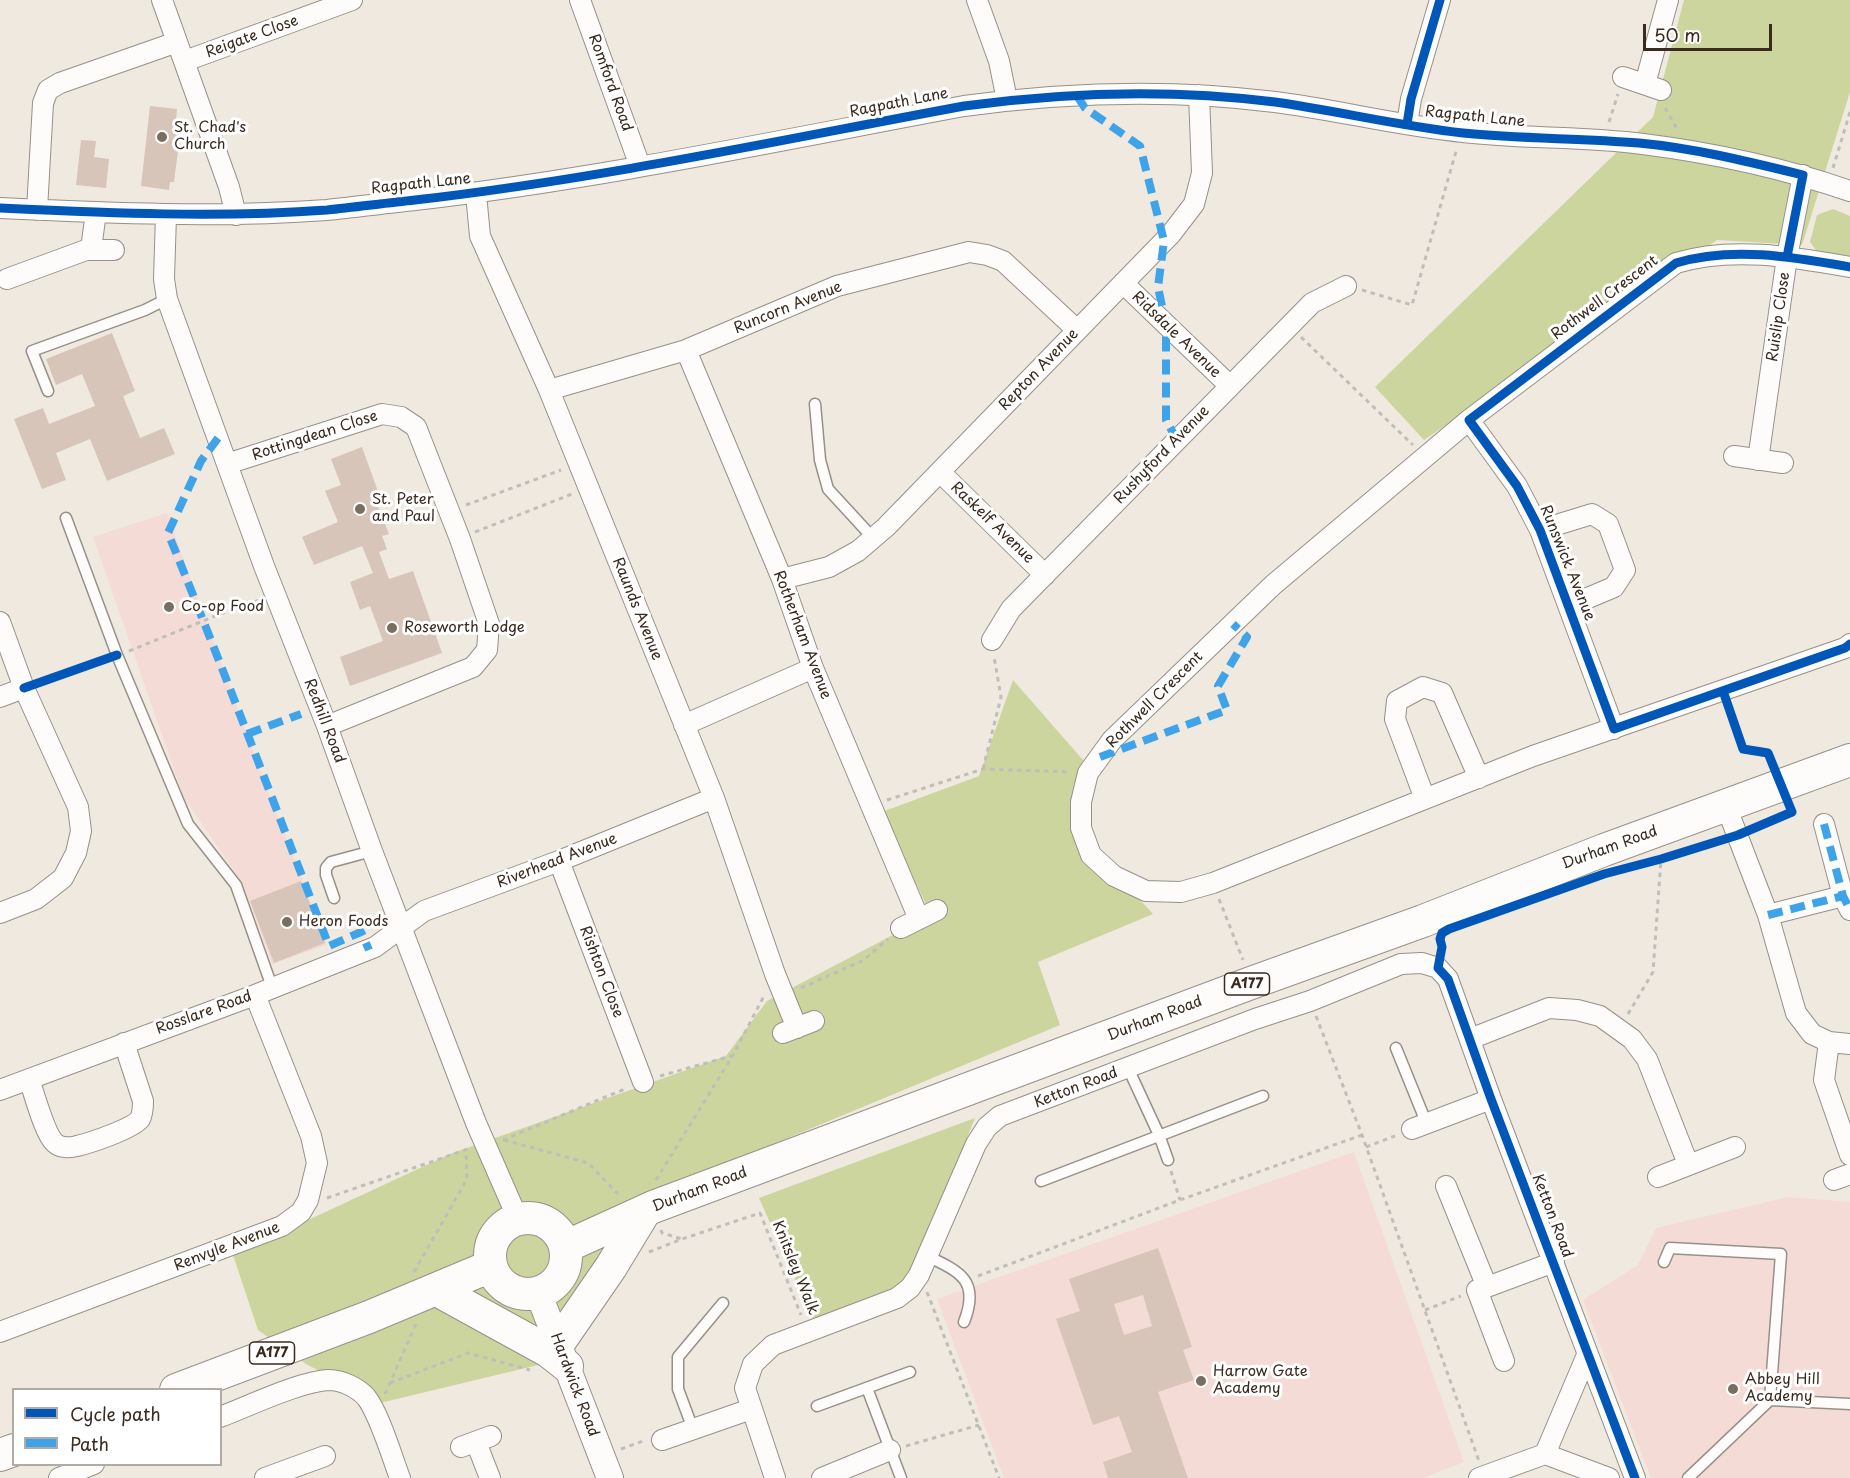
<!DOCTYPE html>
<style>
body{margin:0}
#map{position:relative;width:1850px;height:1478px;overflow:hidden;background:#f0e9df;font-family:"Playpen Sans",sans-serif}
canvas{display:block}
.legend{position:absolute;left:12px;top:1388px;width:210px;height:78px;box-sizing:border-box;background:#fff;border:2px solid #b1aaa5;margin:0;padding:8px 10px;list-style:none;font-size:18px;color:#3b2a1e}
.legend li{display:flex;align-items:center;gap:12px;height:30px}
.legend b{width:30px;border:2px solid #b1aaa5}
.scale{position:absolute;left:1643px;top:24px;width:129px;height:27px;box-sizing:border-box;border:3px solid #3b2a1e;border-top:0;padding-left:8px;font-size:18px;line-height:21px;white-space:nowrap;color:#3b2a1e;-webkit-text-stroke:4px #fff;paint-order:stroke}
</style>
<div id="map">
<canvas width="1850" height="1478"></canvas>
<ul class="legend">
<li><b style="height:8px;background:#0057b8"></b>Cycle path</li>
<li><b style="height:8px;background:#3fa3ea"></b>Path</li>
</ul>
<div class="scale">50 m</div>
</div>
<script>
const g = document.querySelector('canvas').getContext('2d');
g.lineJoin = 'round';
function fillPath(path, color) {
  g.fillStyle = color;
  g.fill(path, 'evenodd');
}
function stroke(path, color, width, dash) {
  g.strokeStyle = color;
  g.lineWidth = width;
  g.lineCap = dash ? 'butt' : 'round';
  g.setLineDash(dash || []);
  g.stroke(path);
}
function drawText(font, color, halo, rows, align = 'center') {
  g.font = font + ' "Playpen Sans",sans-serif';
  g.lineWidth = 6;
  g.setLineDash([]);
  g.textBaseline = 'middle';
  g.strokeStyle = halo;
  g.fillStyle = color;
  for (const [text, x, y, turn = 0] of rows) {
    g.save();
    g.translate(x, y);
    g.rotate((+turn || 0) * Math.PI / 180);
    g.textAlign = isNaN(turn) ? turn : align;
    if (halo) g.strokeText(text, 0, 0);
    g.fillText(text, 0, 0);
    g.restore();
  }
}
fillPath(new Path2D(`
 M167 513 253 751 327 945 272 964 242 882 184 798 93 537Z
 M1354 1152 1464 1462 1423 1478H1004L937 1299Z
 M1788 1197 1850 1202V1478H1651L1583 1300 1638 1265 1656 1228Z`), '#f4dbd6');
fillPath(new Path2D(`
 M1684 0H1850V92L1802 245 1717 240 1424 440 1375 387 1653 117Z
 M1833 209 1850 216V263L1824 261 1810 242 1817 215Z
 M1013 680 1090 768 1078 833 1153 914 1038 962 1060 1025 675 1185 563 1359 380 1403 306 1364 258 1330 233 1255 450 1154 726 1056 767 1001 931 915 882 812 979 776Z
 M975 1118 910 1280 815 1324 759 1198Z`), '#ccd59e');
fillPath(new Path2D(`
 M150 106 177 109 176 121H180L178 151 174 182H170L169 190 141 186Z
 M81 140 96 141 94 157 109 159 106 188 76 185Z
 M112 333 135 391 123 396 140 438 164 428 175 454 107 481 90 439 56 453 66 480 42 489 14 419 43 408 49 424 95 406 82 374 56 385 46 359Z
 M362 447 380 497 375 499 389 534 382 536 387 549 379 552 389 579 413 571 442 653 350 686 340 657 383 641 370 606 360 610 350 582 373 573 362 546 314 565 302 537 338 522 325 491 341 485 331 459Z
 M301 881 325 943 274 963 250 901Z
 M1158 1248 1192 1347 1183 1350 1194 1380 1158 1392 1188 1478H1108L1103 1462 1132 1452 1119 1416 1093 1425 1056 1319 1080 1311 1069 1279ZM1143 1295 1152 1326 1124 1335 1114 1304Z`), '#d7c5ba');
const service = new Path2D(`
 M48 391 32 351 145 310 167 299
 M815 404 820 460 828 489 873 538
 M66 518 117 655 188 824 236 885 272 987
 M334 898 326 875V868L331 862 372 851
 M1396 1048 1426 1122
 M1128 1068 1159 1135 1168 1160
 M1041 1181 1263 1096
 M927 1256C961 1272 980 1281 964 1322
 M1664 1262 1670 1248 1781 1254 1770 1400
 M867 1388 901 1478
 M817 1406 910 1372
 M693 1429 678 1389V1357L723 1303
 M1688 1478 1770 1400 1850 1404`);
const minor = new Path2D(`
 M162 0 229 187 236 215
 M580 0 640 166
 M977 0 999 61 1007 100
 M185 61 352 0
 M1623 77 1661 90
 M1645 84 1668 0
 M1407 124 1411 99 1440 0
 M476 194 480 236 549 390 714 798 775 974 797 1028
 M0 208C109 213 218 218 327 210 356 207 386 203 415 200 599 179 781 140 964 106 1067 92 1172 89 1275 102 1338 110 1399 126 1463 132 1522 139 1583 136 1643 144 1714 153 1783 168 1850 191
 M37 210 43 103 48 90 60 83 177 42
 M166 215 164 279 167 299 264 566 327 726 372 851 476 1123 518 1219
 M91 249 96 212
 M1850 267C1793 257 1732 246 1676 263L1469 420 1273 585 1112 740 1088 773 1081 802V828L1091 855 1114 876 1146 891 1181 892 1213 883 1533 756 1845 648 1850 644
 M7 279 86 250H114
 M1123 283 1230 386
 M686 350 782 579 813 668 919 919
 M549 390 686 350 837 286 969 252 987 255 1003 261 1077 330
 M1469 420 1517 486 1540 530 1614 729
 M1734 456 1783 463
 M1758 460 1787 257 1803 175
 M227 464 382 414 401 417 416 427 460 539 489 624 487 650 473 667 327 726
 M940 472 1045 575
 M1540 530 1592 514 1608 524 1625 570 1614 587 1569 606
 M782 579 829 567 858 551 886 527 1171 234 1194 204 1202 173 1199 95
 M0 622 24 688 78 807 81 831 76 853 63 878 36 899 0 913
 M992 640 1011 609 1312 303 1346 286
 M0 697 24 688
 M684 725 813 668
 M1425 799 1395 719 1397 701 1423 687 1442 693 1479 778
 M1726 806 1768 915 1796 1013 1812 1034 1829 1042 1850 1044
 M1824 824 1843 896 1850 910
 M559 861 643 1082
 M1768 915 1843 896
 M901 928 937 910
 M783 1033 814 1021
 M1470 1039 1549 1008 1577 1010 1600 1016 1632 1039 1647 1059 1688 1164
 M1829 1042 1824 1080 1850 1155
 M29 1079C34 1093 45 1135 55 1143 60 1148 70 1148 77 1146 90 1143 132 1129 140 1119 143 1113 143 1107 143 1101L124 1043
 M0 1090 255 995 375 947 424 911 559 861 714 798
 M1412 1129 1491 1099
 M1658 1177 1735 1147
 M1834 1180 1850 1174
 M1446 1186 1487 1287 1477 1290 1504 1361
 M1487 1287 1554 1262
 M0 1332 282 1226 301 1212 308 1200 317 1163 311 1136 255 995
 M220 1417C249 1406 301 1381 329 1380 342 1380 358 1388 366 1397 379 1413 392 1457 400 1478
 M662 1440 751 1409
 M476 1442 490 1478
 M461 1447 491 1436
 M1545 1454 1587 1355
 M59 1478 94 1464
 M265 1478 325 1456
 M775 1478 745 1388 753 1364 773 1345 897 1298 910 1288 919 1275 976 1144 987 1127 1000 1116 1255 1019 1310 1001 1401 964 1422 963 1438 968 1448 979 1491 1099 1635 1478
 M822 1478 890 1450
 M1479 1478 1545 1454 1609 1478`);
const tertiary = new Path2D(`
 M538 1292 610 1478`);
const primary = new Path2D(`
 M490 1256a38 38 0 1 1 76 0a38 38 0 1 1-76 0Z
 M565 1247 653 1207 1251 983 1423 921 1604 850 1850 760
 M437 1290 548 1351 567 1366
 M558 1344 611 1267 645 1211
 M176 1390 369 1317 491 1266
 M0 1455 14 1450`);
stroke(service, '#979089', 13);
stroke(minor, '#979089', 22);
stroke(tertiary, '#979089', 28);
stroke(primary, '#979089', 34);
stroke(new Path2D(`
 M1665 108 1678 130
 M1609 122 1618 94
 M1833 168 1850 112
 M1362 290 1412 305 1457 148
 M1301 337 1413 445
 M466 505 561 470
 M475 532 572 494
 M129 651 235 608 260 600
 M983 769 1001 697 994 657
 M887 800 983 769 1071 772
 M1219 899 1243 960
 M801 988 864 960 888 939
 M1628 1014 1653 972 1661 859
 M1316 1016 1362 1135 1479 1461
 M660 1076 731 1056
 M503 1140 627 1088
 M504 1140 588 1163 619 1195
 M1366 1147 1395 1136
 M1171 1171 1180 1200
 M656 1180 733 1055 765 994
 M327 1198 468 1149
 M661 1230 662 1233 682 1239
 M649 1252 682 1239 760 1213 801 1315
 M414 1272 467 1179 466 1149
 M978 1276 1180 1200 1362 1135
 M927 1292 999 1478
 M1425 1310 1461 1296
 M390 1383 468 1353 530 1370
 M385 1394 416 1324
 M906 1446 979 1425
 M621 1449 646 1440`), '#c0beba', 3, [4.5, 4.5]);
stroke(service, '#fdfcfa', 10);
stroke(minor, '#fdfcfa', 20);
stroke(tertiary, '#fdfcfa', 26);
stroke(primary, '#fdfcfa', 32);
stroke(new Path2D(`
 M1077 96 1085 108 1140 146 1164 241 1158 287 1166 325V420L1177 440
 M218 438 201 461 168 533C224 670 276 809 329 946L361 932 369 950
 M247 734 301 714
 M1100 757 1227 710 1218 686 1247 637 1233 624
 M1824 824 1843 896 1850 910
 M1768 915 1843 896`), '#3fa3ea', 8, [15, 8]);
stroke(new Path2D(`
 M1407 124 1411 99 1440 0
 M0 208C109 213 218 218 327 210 356 207 386 203 415 200 599 179 781 140 964 106 1067 92 1172 89 1275 102 1338 111 1400 126 1463 133 1521 139 1580 138 1639 143 1694 148 1750 162 1803 175L1787 257
 M1850 267C1793 257 1732 246 1676 263L1469 420 1517 486 1540 530 1614 729 1845 648 1850 644
 M24 688 117 655
 M1635 1478 1491 1099 1448 979 1438 968 1442 947 1440 939 1442 933 1449 929 1604 874 1661 859 1738 835 1792 812 1768 753 1743 749 1723 691`), '#0057b8', 9);
for (const [x, y, r, color] of [
 [162,137,6,"#7a6d62"],
 [360,509,6,"#7a6d62"],
 [169,607,6,"#7a6d62"],
 [392,628,6,"#7a6d62"],
 [287,922,6,"#7a6d62"],
 [1201,1381,6,"#7a6d62"],
 [1733,1389,6,"#7a6d62"]
]) {
  const dot = new Path2D();
  dot.arc(x, y, r, 0, 2 * Math.PI);
  g.fillStyle = color;
  g.fill(dot);
  stroke(dot, '#fff', 2);
}
for (const [x, y, w] of [
 [1247,984,45],
 [272,1353,45]
]) {
  const box = new Path2D();
  box.roundRect(x - w / 2, y - 11, w, 22, 4.5);
  g.fillStyle = '#fff';
  g.fill(box);
  stroke(box, '#3b2a1e', 1.5);
}
drawText('bold 14px', '#3b2a1e', null, [
 ["A177",1247,984],
 ["A177",272,1353]
]);
drawText('15px', '#3b2a1e', '#fff', [
 ["Reigate Close",252,37,-20],
 ["Romford Road",610,83,70],
 ["Ragpath Lane",899,103,-11],
 ["Ragpath Lane",1475,117,6],
 ["Ragpath Lane",421,184,-6],
 ["Rothwell Crescent",1605,298,-37],
 ["Runcorn Avenue",788,308,-22],
 ["Ruislip Close",1779,317,-82],
 ["Ridsdale Avenue",1176,335,44],
 ["Repton Avenue",1039,370,-46],
 ["Rottingdean Close",315,436,-18],
 ["Rushyford Avenue",1162,455,-46],
 ["Raskelf Avenue",992,523,44],
 ["Runswick Avenue",1567,563,68],
 ["Raunds Avenue",637,609,68],
 ["Rotherham Avenue",802,635,69],
 ["Rothwell Crescent",1155,700,-45],
 ["Redhill Road",324,721,69],
 ["Durham Road",1610,848,-20],
 ["Riverhead Avenue",557,861,-21],
 ["Rishton Close",601,972,69],
 ["Rosslare Road",204,1013,-20],
 ["Durham Road",1155,1019,-21],
 ["Ketton Road",1076,1088,-21],
 ["Durham Road",700,1190,-21],
 ["Ketton Road",1552,1216,69],
 ["Renvyle Avenue",227,1247,-21],
 ["Knitsley Walk",795,1268,68],
 ["Hardwick Road",574,1385,69]
]);
drawText('15px', '#3b2a1e', '#fff', [
 ["St. Chad's",174,128],
 ["Church",174,145],
 ["St. Peter",372,500],
 ["and Paul",372,517],
 ["Co-op Food",181,607],
 ["Roseworth Lodge",404,628],
 ["Heron Foods",299,922],
 ["Harrow Gate",1213,1372],
 ["Academy",1213,1389],
 ["Abbey Hill",1745,1380],
 ["Academy",1745,1397]
], 'left');
</script>
